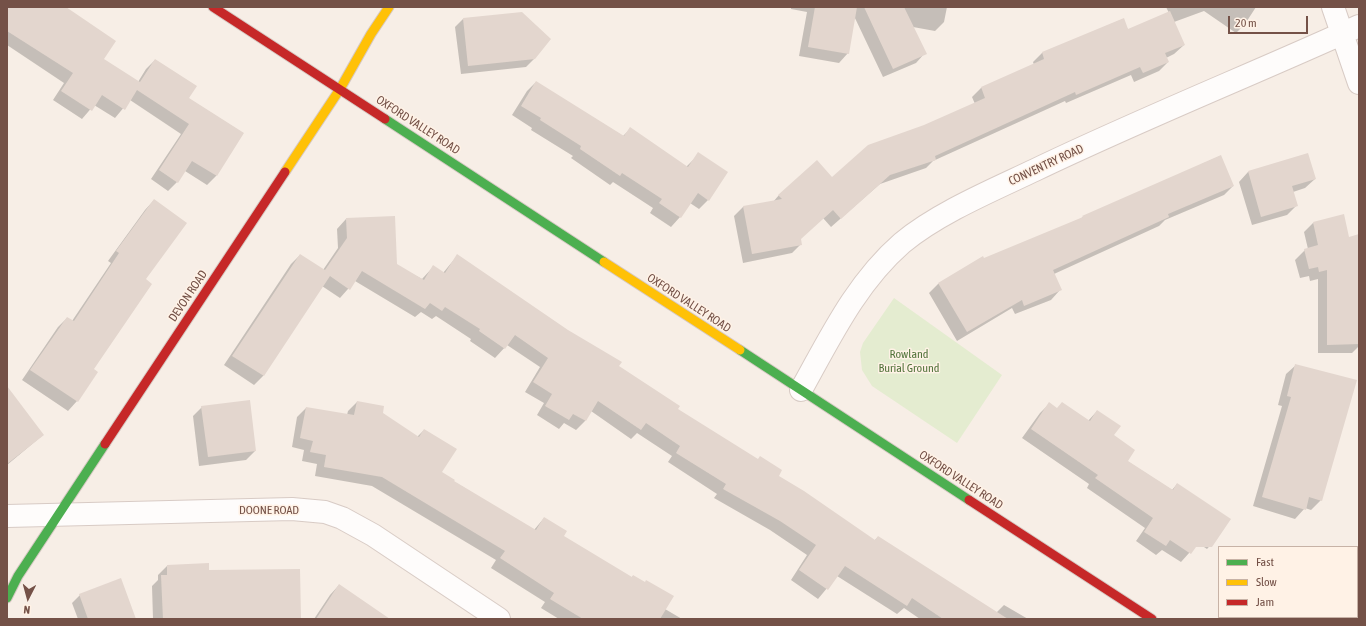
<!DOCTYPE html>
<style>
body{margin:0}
#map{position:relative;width:1366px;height:626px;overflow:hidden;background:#f7eee6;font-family:"Asap Condensed",sans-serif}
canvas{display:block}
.frame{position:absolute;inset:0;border:8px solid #745147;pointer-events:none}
.legend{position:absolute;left:1218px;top:546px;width:140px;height:72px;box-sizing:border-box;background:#fff2e6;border:1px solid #c7b2a6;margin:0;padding:5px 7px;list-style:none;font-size:12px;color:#745147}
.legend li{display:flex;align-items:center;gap:8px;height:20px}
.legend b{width:20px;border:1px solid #c7b2a6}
.north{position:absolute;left:8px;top:578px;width:40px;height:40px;-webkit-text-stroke:3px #fff2e6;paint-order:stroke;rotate:186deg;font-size:11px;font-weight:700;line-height:16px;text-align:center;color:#745147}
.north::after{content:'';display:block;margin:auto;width:14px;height:18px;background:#745147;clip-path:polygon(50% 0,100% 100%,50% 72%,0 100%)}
.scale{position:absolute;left:1228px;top:16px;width:80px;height:18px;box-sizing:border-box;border:2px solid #745147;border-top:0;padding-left:5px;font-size:12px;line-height:14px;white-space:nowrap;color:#745147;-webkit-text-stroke:3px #fff2e6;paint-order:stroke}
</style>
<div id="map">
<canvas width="1366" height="626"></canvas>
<div class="frame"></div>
<ul class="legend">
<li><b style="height:5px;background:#4caf50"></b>Fast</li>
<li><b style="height:5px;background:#ffc107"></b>Slow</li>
<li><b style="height:5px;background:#c62828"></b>Jam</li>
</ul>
<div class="north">N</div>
<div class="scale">20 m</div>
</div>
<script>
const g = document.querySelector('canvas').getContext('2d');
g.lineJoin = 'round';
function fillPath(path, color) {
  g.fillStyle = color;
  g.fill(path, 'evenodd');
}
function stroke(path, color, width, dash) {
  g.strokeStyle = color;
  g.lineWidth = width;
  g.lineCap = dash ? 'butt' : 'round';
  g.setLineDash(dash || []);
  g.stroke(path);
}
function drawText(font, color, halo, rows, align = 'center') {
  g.font = font + ' "Asap Condensed",sans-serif';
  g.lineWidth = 3;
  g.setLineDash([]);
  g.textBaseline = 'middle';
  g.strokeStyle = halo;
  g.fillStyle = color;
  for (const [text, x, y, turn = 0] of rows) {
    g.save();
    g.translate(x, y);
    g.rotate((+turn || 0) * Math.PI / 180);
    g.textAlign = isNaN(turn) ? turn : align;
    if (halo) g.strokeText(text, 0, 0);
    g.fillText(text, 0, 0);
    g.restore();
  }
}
fillPath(new Path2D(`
 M894 298 1002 375 957 443 872 386 862 370 860 352 863 343Z`), '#e4ecd0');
fillPath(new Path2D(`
 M7 7H53L103 60 138 82 146 69 155 60 188 98 243 133 216 176 207 185 185 171 177 182 168 191 151 179 181 134 130 100 115 118 94 105 82 119 53 100 64 83 7 45Z
 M791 7H947L944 22 935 31 913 27 925 53 916 63 883 77 854 16 848 53 839 63 799 56 807 12 791 9Z
 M1166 7H1256L1245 24 1236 33 1204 11 1174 22 1184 45 1174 54 1166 58 1168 62 1159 71 1134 82 1131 75 1066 103 1065 101 933 161 926 168 880 184 831 227 823 218 800 239 801 244 792 253 743 263 734 216 743 207 773 202 779 195 831 178 925 126 975 104 972 97 981 88 1034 65 1033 62 1042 53 1123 19 1128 30 1169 13Z
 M463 19 534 59 526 67 461 74 455 27Z
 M536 82 623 136 630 129 686 167 699 154 708 200 699 209 690 203 680 217 671 227 650 213 653 208 613 182 610 185 571 158 573 156 531 130 532 128 512 115 527 91Z
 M1308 155 1315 179 1305 188 1293 192 1297 205 1287 215 1252 225 1239 182 1248 172Z
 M1220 156 1233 186 1224 195 1165 220 1159 226 1054 274 1060 290 1051 300 1015 314 1012 308 957 341 929 293 938 284 983 258 984 259 1080 219 1083 217Z
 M154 200 144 280 93 369 97 372 77 401 68 411 22 380 58 327 67 318 72 321 111 263 108 261 145 210Z
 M346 219 396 265 422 279 433 267 443 273 457 256 618 366 677 409 874 541 878 537 996 613 1004 605 1028 619H920L904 608 897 614 837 576 818 599 791 580 807 555 770 530 714 498 717 494 668 462 672 456 637 433 631 439 591 411 585 421 576 430 564 423 559 429 537 415 544 403 525 392 540 367 507 345 495 358 470 341 471 339 436 316 432 319 421 312 415 317 355 281 340 298 322 286 263 376 254 385 224 365 291 264 300 255 323 270 338 248 337 229Z
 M1313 223 1348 238 1359 235V346L1352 353H1318V279L1310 281 1309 276 1300 278 1295 260 1305 250 1308 249 1304 232Z
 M1296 365 1321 500 1311 510 1305 508 1295 519 1253 506 1282 406 1278 405 1286 374Z
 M7 388 43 435 7 465Z
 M357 402 382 413 417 437 424 430 441 472 453 481 534 530 544 518 562 536 631 578 633 576 665 609 682 619H559L541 608 545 602 491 568 496 560 372 486 315 476 317 464 302 461 304 450 292 447 297 417 306 408 347 415 348 411Z
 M1049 404 1056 409 1088 421 1097 411 1127 461 1172 490 1177 484 1216 539 1207 549 1198 543 1181 562 1162 550 1156 555 1136 541 1145 528 1087 488 1089 484 1022 438 1040 413Z
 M202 407 255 451 246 460 199 466 193 416Z
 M167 566 208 571 300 619H153L152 586 158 580V575Z
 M339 585 388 619H314L330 595Z
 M81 594 135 619H78L72 603Z`), '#0003');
fillPath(new Path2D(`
 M7 7H66L116 41 104 59 140 82 155 59 197 86 189 98 244 133 217 176 192 161 178 183 159 170 189 124 137 90 125 110 102 95 92 111 61 91 73 73 7 31Z
 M815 7H857L849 54 808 47Z
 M864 7H904L927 54 893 69Z
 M1170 11 1185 45 1165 53 1169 62 1143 73 1140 67 1076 95 1075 92 935 156 936 160 890 175 841 219 833 210 801 239 802 245 752 254 743 206 782 199 778 195 817 160 832 177 868 145 924 125 985 98 981 87 1044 59 1042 52 1124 18 1128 29Z
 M522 12 551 39 535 59 468 66 463 18Z
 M536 81 624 136 630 127 688 167 698 152 728 172 709 201 698 193 681 218 659 203 662 199 622 173 620 176 580 149 581 146 540 120 541 118 521 106Z
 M1308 153 1316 179 1292 186 1298 206 1261 217 1248 171Z
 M1221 155 1234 186 1168 214 1169 217 1053 270 1062 290 1024 306 1022 300 967 332 938 283 983 256 984 258 1083 217 1082 216Z
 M154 199 187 223 146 279 152 284 94 369 98 372 78 402 30 370 67 317 74 321 119 253 116 251Z
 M1344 214 1349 237 1359 234V344L1327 345V270L1319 272 1318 267 1309 269 1304 249 1318 245 1313 222Z
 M395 216 397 264 424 280 433 265 445 273 457 254 568 330 622 362 619 366 680 406 678 409 758 459 760 456 782 470 779 476 804 491 875 540 878 536 1008 619H943L912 598 907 606 845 566 828 590 799 570 816 545 780 521 723 489 726 484 676 453 680 446 646 423 641 430 598 401 586 421 573 414 569 420 545 406 552 394 533 382 548 358 515 335 505 349 479 331 480 329 445 307 442 311 430 303 425 309 362 271 350 290 330 276 264 376 232 356 300 254 325 270 347 238 346 218Z
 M1295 364 1357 380 1322 501 1309 497 1306 510 1262 497 1291 397 1287 396Z
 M7 386 44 435 7 464Z
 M250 400 256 451 208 457 201 406Z
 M357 401 384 406 383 413 419 437 424 429 457 449 442 472 455 480 454 481 536 530 544 517 567 531 564 536 632 577 633 575 645 582 646 580 674 596 660 619H583L550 599 554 593 500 558 505 551 382 477 324 467 326 455 310 452 313 441 300 438 306 407 354 415Z
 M1049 402 1057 408 1062 402 1090 421 1097 410 1121 426 1114 435 1135 450 1128 461 1173 490 1177 483 1231 519 1212 547H1196L1191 554 1170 540 1166 546 1144 532 1153 518 1095 478 1098 475 1031 429Z
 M209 563V570L300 569 301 619H163L161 575H167V565Z
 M121 578 136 619H88L79 594Z
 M339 584 390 619H316Z`), '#e3d6ce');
const street = new Path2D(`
 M1333 7 1359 83
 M801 390C830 338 856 283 902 243 938 213 993 190 1035 170 1141 119 1251 75 1359 26
 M7 516 292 509 325 512 342 518 373 535 499 619
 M1357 578 1359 571
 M1339 619 1340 617`);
const fast = new Path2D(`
 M385 119 604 262
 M740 350 969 500
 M7 598 18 576 105 444`);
const slow = new Path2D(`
 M285 172 340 89 371 34 389 7
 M604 262 740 350`);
const jam = new Path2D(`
 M213 7 385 119
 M105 444 285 172
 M969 500 1152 619`);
stroke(street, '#d8cbc5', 24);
stroke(fast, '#d6c9c3', 11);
stroke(slow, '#d6c9c3', 11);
stroke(jam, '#d6c9c3', 11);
stroke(street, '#fefcfb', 22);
stroke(fast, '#4caf50', 9);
stroke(slow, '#ffc107', 9);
stroke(jam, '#c62828', 9);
drawText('12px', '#745147', '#fff2e6', [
 ["OXFORD VALLEY ROAD",418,125,33],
 ["CONVENTRY ROAD",1046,165,-25],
 ["DEVON ROAD",188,296,-56],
 ["OXFORD VALLEY ROAD",689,303,33],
 ["OXFORD VALLEY ROAD",961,480,33],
 ["DOONE ROAD",269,510]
]);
drawText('12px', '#53743c', '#fff2e6', [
 ["Rowland",909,354],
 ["Burial Ground",909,368]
]);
</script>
